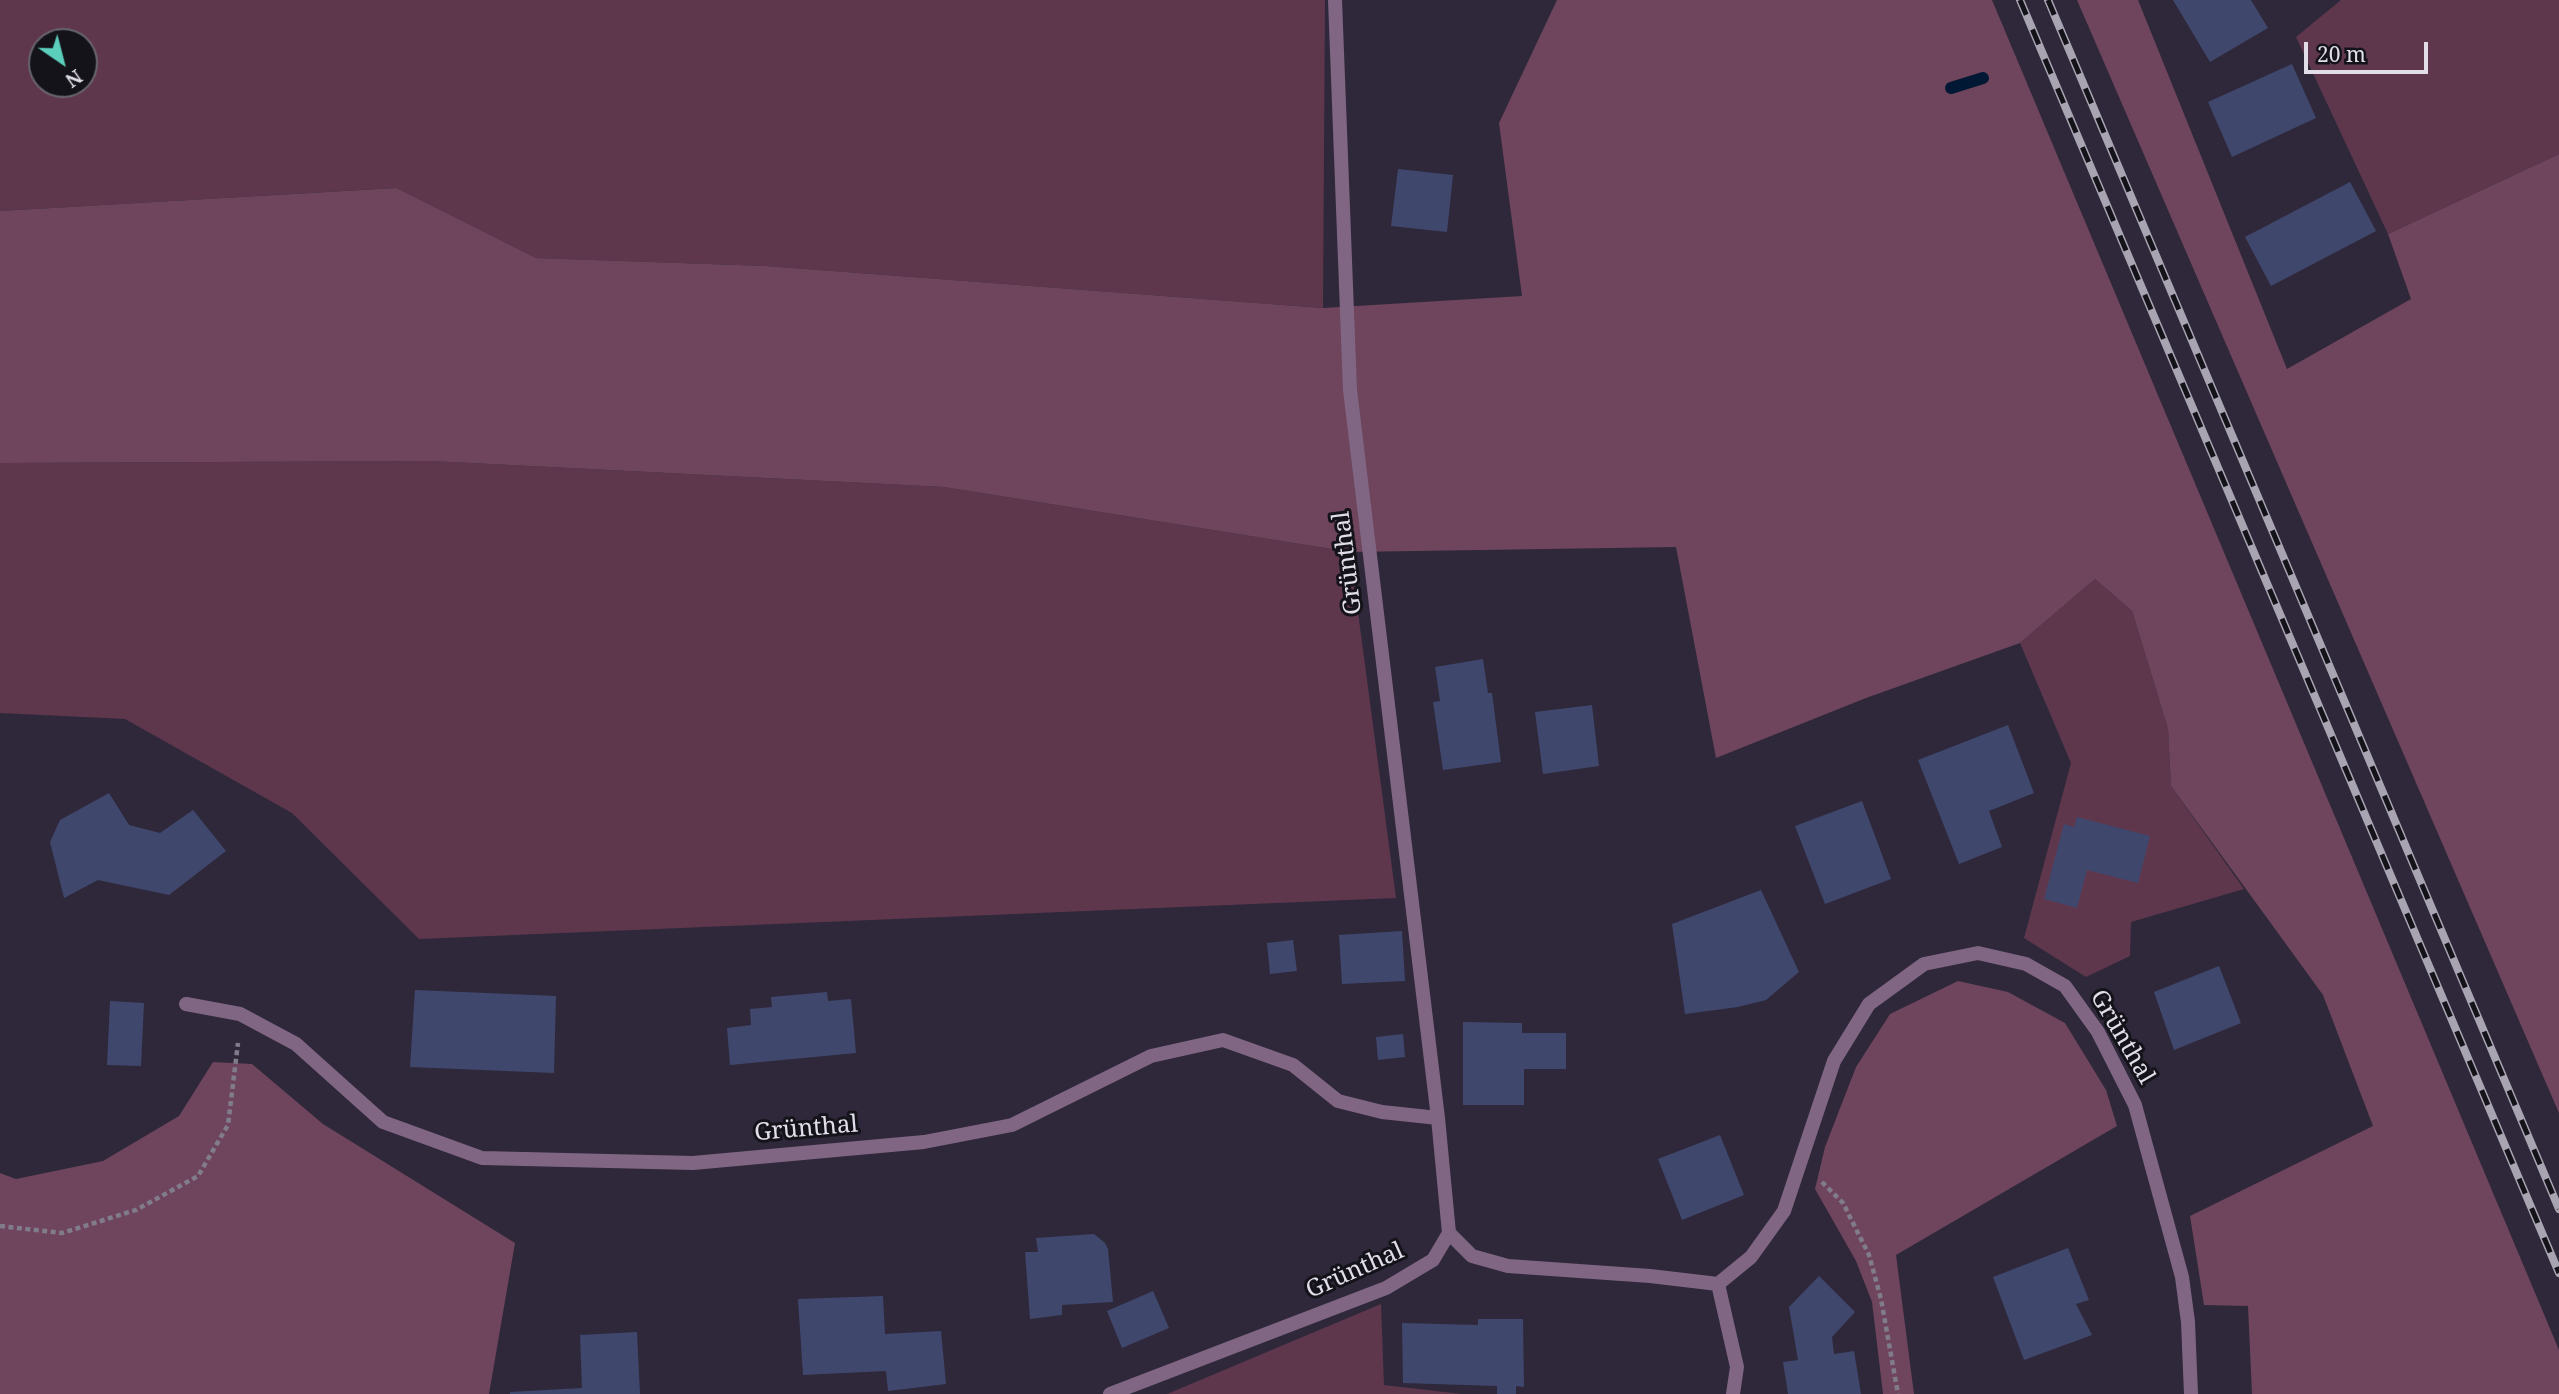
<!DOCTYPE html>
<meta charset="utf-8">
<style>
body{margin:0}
#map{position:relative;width:2559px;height:1394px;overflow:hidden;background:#2e283a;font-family:"Noto Serif",serif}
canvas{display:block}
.north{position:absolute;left:28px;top:28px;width:70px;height:70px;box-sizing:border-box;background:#15131a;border:2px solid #67646d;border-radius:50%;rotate:145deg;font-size:19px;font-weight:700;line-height:28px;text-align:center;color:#e1dde9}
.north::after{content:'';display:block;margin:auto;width:24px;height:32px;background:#5bcebc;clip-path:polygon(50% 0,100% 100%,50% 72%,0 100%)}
.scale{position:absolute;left:2304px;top:42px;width:124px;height:32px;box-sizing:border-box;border:4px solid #e1dde9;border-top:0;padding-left:9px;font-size:21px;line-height:24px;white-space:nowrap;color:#e1dde9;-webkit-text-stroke:5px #15131a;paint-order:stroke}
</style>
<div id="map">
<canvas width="2559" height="1394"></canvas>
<div class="north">N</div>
<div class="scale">20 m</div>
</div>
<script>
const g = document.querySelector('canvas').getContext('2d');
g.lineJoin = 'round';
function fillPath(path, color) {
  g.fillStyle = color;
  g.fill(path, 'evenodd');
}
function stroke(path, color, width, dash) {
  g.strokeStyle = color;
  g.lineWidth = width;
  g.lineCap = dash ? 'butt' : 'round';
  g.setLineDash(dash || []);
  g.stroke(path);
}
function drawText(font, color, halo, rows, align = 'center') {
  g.font = font + ' "Noto Serif",serif';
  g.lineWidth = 6;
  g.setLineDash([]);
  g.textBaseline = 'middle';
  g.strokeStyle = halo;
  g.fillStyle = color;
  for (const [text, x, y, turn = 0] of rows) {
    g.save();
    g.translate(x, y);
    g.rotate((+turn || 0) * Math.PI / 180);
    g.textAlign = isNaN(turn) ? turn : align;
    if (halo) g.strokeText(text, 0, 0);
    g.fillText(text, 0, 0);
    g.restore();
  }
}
fillPath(new Path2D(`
 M0 0H1325L1323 308 766 266 536 258 395 188 0 211ZM42 42H84V84H42Z
 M2341 0H2559V154L2388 234 2296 37Z
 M431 461 944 487 1350 552 1396 898 419 939 292 813 125 719 0 713V463Z
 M2095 579 2132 611 2168 729 2171 786 2244 889 2131 922 2130 956 2086 977 2024 938 2071 763 2020 643Z
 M1381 1304 1384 1385 1462 1394H1167Z`), '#5e374d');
fillPath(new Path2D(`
 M1557 0H1992L2559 1350V1394H2252L2248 1306 2204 1305 2190 1216 2373 1126 2323 995 2171 786 2168 729 2132 611 2095 579 2020 643 1866 698 1716 758 1676 547 1350 552 944 487 431 461 0 463V211L396 188 536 258 766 266 1323 308 1522 296 1499 123Z
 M2077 0H2138L2287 369 2411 299 2388 234 2559 154V1113Z
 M1958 981 2008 992 2065 1023 2106 1090 2117 1126 1896 1255 1914 1394H1883L1872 1302 1856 1261 1815 1189 1825 1147 1856 1067 1890 1014Z
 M213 1062 252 1064 323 1124 515 1243 489 1394H0V1173L16 1179 103 1161 179 1116Z`), '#6e455c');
stroke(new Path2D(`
 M1951 88 1983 78`), '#001834', 12);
fillPath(new Path2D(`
 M2173 0H2251L2268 28 2210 62Z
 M2292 64 2316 118 2232 157 2208 102Z
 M1398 169 1453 175 1447 232 1391 226Z
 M2350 182 2376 231 2271 286 2245 237Z
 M1483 659 1488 693H1492L1501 762 1443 770 1433 702 1440 701 1435 667Z
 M1592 705 1599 766 1543 774 1535 712Z
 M2008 725 2034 793 1989 811 2002 847 1959 864 1918 760Z
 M109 793 129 825 160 833 193 810 226 851 169 895 98 880 64 898 50 842 60 820Z
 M1862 801 1891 879 1825 904 1795 826Z
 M2077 817 2150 836 2138 883 2087 870 2077 908 2044 899 2064 824 2074 827Z
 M1761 890 1799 972 1766 1000 1738 1007 1685 1014 1672 924Z
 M1402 931 1405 981 1342 984 1339 935Z
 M1293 940 1297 971 1270 974 1267 943Z
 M2219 966 2241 1023 2174 1050 2154 992Z
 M415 990 556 996 554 1073 410 1067Z
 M827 992 828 1001 851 999 856 1053 730 1065 727 1028 751 1025 750 1009 772 1007 771 997Z
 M110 1001 144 1003 141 1066 107 1065Z
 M1463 1022 1522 1023V1033H1566V1069H1524V1105H1463Z
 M1403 1034 1405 1057 1378 1060 1376 1037Z
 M1720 1135 1744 1195 1682 1220 1658 1159Z
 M1094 1234 1105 1243 1108 1249 1113 1302 1062 1305V1315L1030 1319 1025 1252H1038L1036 1238Z
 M2068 1248 2089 1300 2076 1304 2092 1335 2024 1360 1993 1277Z
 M1819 1276 1855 1312 1832 1337 1834 1354 1854 1351 1861 1394H1788L1783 1362 1798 1360 1789 1307Z
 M1153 1291 1169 1328 1122 1348 1107 1311Z
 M883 1296 885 1334 941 1331 946 1384 888 1391 886 1371 803 1375 798 1299Z
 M1478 1319H1523L1524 1387 1516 1386V1394H1497V1386L1403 1383 1402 1323 1478 1325Z
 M637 1332 640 1394H510V1392L582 1388 580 1335Z`), '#40476d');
stroke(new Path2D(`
 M1822 1182 1843 1203 1869 1255 1881 1299 1898 1394
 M0 1226 62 1233 136 1210 198 1176 228 1125 238 1043`), '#817c8b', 4.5, [5, 3.5]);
stroke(new Path2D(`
 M1110 1394 1386 1288 1433 1260 1449 1233`), '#816684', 14);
stroke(new Path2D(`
 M1335 0 1350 390 1438 1118 1449 1233 1472 1256 1508 1266 1650 1276 1718 1284 1751 1257 1784 1211 1834 1061 1869 1004 1924 964 1978 953 2026 964 2065 986 2098 1032 2135 1105 2182 1277 2188 1322 2191 1394
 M186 1004 240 1014 296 1044 383 1122 482 1158 693 1163 924 1142 1012 1125 1151 1056 1223 1040 1293 1065 1338 1101 1382 1112 1438 1118
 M1718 1284 1737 1367 1733 1394`), '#816684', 14);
const rail = new Path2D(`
 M2020 0 2559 1273
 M2048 0 2559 1209`);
stroke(rail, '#a9a4b2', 8);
stroke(rail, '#15131a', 5, [16]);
drawText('24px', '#e1dde9', '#15131a', [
 ["Grünthal",1348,563,-97],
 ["Grünthal",2122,1037,60],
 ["Grünthal",806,1129,-5],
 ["Grünthal",1355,1271,-24]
]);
</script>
